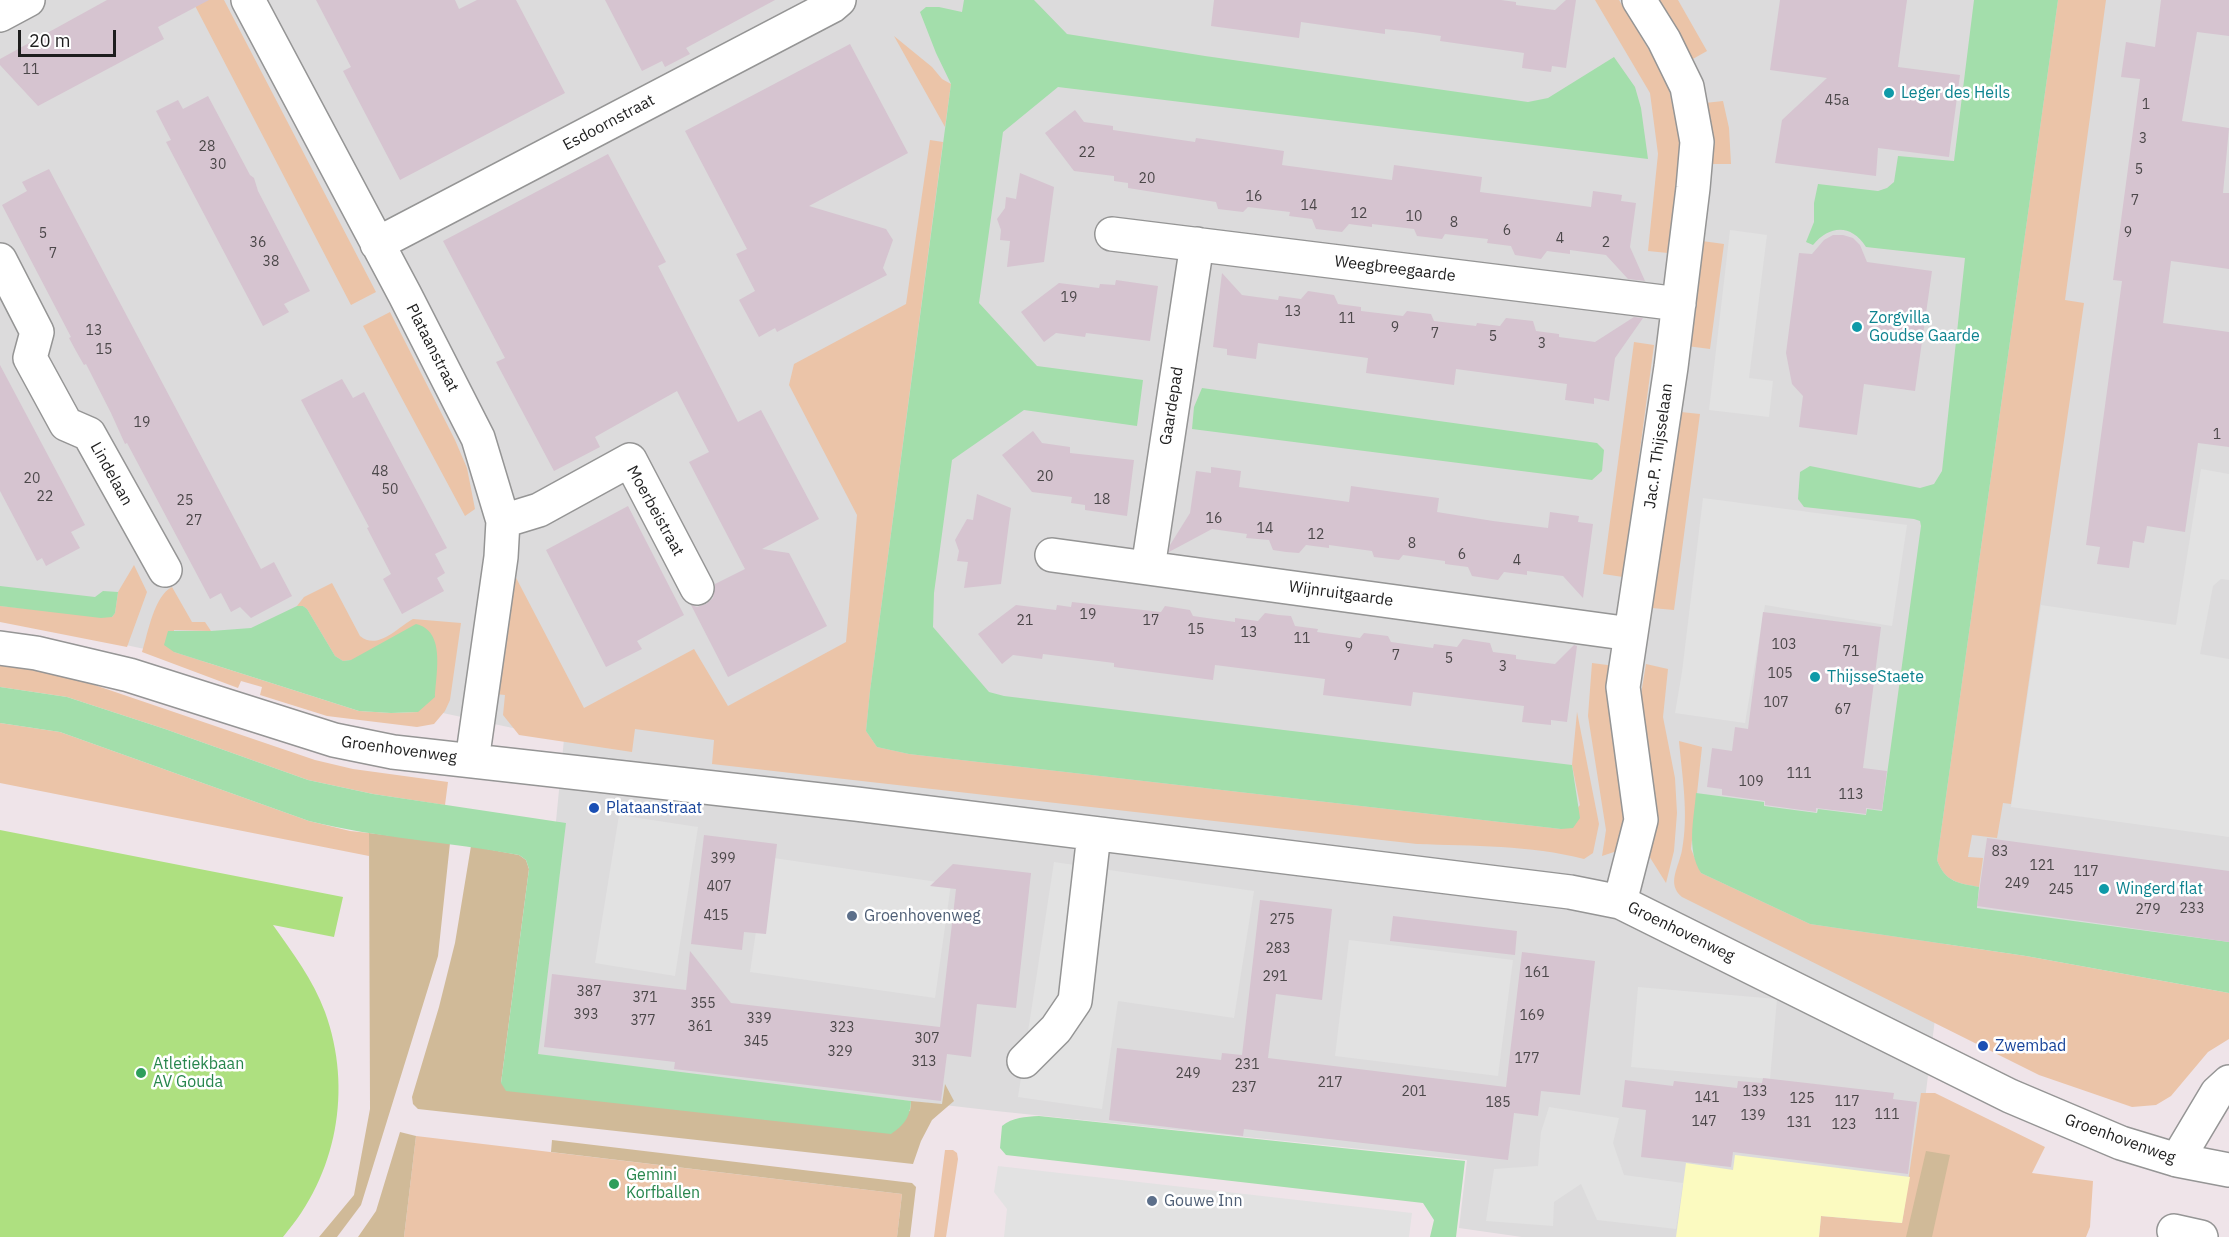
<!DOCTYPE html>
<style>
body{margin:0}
#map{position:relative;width:2229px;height:1237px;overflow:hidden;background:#efe4e9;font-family:"IBM Plex Sans",sans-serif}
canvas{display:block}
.scale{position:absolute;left:18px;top:30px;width:98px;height:27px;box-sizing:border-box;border:3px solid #1e1e1e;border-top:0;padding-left:8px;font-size:18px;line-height:21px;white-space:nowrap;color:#1e1e1e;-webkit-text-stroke:4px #fff;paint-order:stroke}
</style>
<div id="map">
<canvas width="2229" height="1237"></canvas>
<div class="scale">20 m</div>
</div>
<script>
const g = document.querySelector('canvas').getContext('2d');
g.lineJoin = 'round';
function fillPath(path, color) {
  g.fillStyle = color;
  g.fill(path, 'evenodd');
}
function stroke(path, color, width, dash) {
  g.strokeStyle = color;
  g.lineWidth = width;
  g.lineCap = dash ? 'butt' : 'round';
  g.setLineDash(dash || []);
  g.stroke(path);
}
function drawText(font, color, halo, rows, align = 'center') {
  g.font = font + ' "IBM Plex Sans",sans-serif';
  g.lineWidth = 5;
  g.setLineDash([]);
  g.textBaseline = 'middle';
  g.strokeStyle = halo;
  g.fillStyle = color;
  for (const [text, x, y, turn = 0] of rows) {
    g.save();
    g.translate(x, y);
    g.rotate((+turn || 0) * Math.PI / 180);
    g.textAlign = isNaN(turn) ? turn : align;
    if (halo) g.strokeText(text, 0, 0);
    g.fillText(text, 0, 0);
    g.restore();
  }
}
fillPath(new Path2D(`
 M0 0H2061L1908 1237H1522L1459 1228 1467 1160 996 1111 533 1057 564 739 28 624 0 620Z
 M2077 0H2229V966L1949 927Z`), '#dcdbdc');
fillPath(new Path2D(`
 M192 0H224L376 292 351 305Z
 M1595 0H1619L1667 80 1681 145 1668 253 1648 251 1658 154 1650 93Z
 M1657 0H1678L1707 51 1691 60Z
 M2058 0H2106L2065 300 2084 303 2011 804 2003 803 1997 838 1972 835 1968 857 1983 858 1979 887C1958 883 1945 882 1937 860Z
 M894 36 932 67 942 79 951 84 945 127Z
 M1723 101 1729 128 1731 164H1712L1705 103Z
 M930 140 943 142 870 691 866 731 877 747 909 754 1561 829 1580 805 1572 765 1577 712 1599 824 1593 853 1584 859C1530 845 1473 846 1417 844L712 764 714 740 635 729 632 752 519 735 503 715 505 695 495 694 512 570 584 708 694 649 728 706 846 642 857 515 789 385 794 364 906 304Z
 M1702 241 1724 244 1710 349 1687 346Z
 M390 312 455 440 467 468 475 509 465 516 363 326Z
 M1634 342 1654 345 1623 577 1603 574Z
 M1681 412 1700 414 1674 610 1652 608Z
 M134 565 147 592 127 647 0 622V606L112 617 115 613 118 592Z
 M332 583 360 636C378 651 398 627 413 619L461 623 450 700 445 711 434 724 417 727 327 716 260 695 262 687 241 681 238 688 142 652C148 633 154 596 172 587L192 622H205L211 631 174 630V652L359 711 391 713 418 712 351 660 343 661 335 656 307 609 303 606H297L304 597Z
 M1592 663 1615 666 1625 826 1620 850 1602 856 1606 830 1588 716Z
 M1646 664 1668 669 1663 717 1675 778 1677 813 1674 851 1666 883 1649 856 1640 700Z
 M0 665 47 671 74 678 315 760 353 769 448 782 445 805 373 794 308 780 165 729 67 697 0 687Z
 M0 723 60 732 309 821 350 831 369 833V856L0 783Z
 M1679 741 1702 747 1691 849 1701 873 1810 924 2026 956 2229 993V1039L2208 1052 2171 1096 2156 1105 2132 1107 2039 1075 1682 897C1666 884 1679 867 1682 850 1689 814 1682 776 1679 741Z
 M1921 1093H1935L2045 1147 2032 1173 2093 1181 2090 1227 2086 1237H1819L1821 1216 1902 1223Z
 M416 1136 902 1194 897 1237H404Z
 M945 1150H953L957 1153 958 1159 946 1237H934Z`), '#ebc4a8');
fillPath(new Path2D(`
 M369 833 450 843 438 956 361 1205 337 1237H319L354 1195 370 1109Z
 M471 846 519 855 526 860 529 869 501 1083 910 1111 911 1101 942 1104 945 1084 954 1101 932 1120 921 1141 913 1164 418 1109 413 1104 412 1097 439 1007 455 943Z
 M400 1132 416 1136 404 1237H358L376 1211Z
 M552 1140 912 1183 916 1187 910 1237H897L902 1194 551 1152Z
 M1926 1151 1950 1155 1932 1237H1906Z`), '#d0ba98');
fillPath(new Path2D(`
 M1735 1155 1910 1177 1902 1223 1821 1216 1819 1237H1676L1686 1163 1733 1170Z`), '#fbfac0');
fillPath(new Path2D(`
 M0 830 343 897 334 937 273 925C293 953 313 980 325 1012 353 1089 337 1175 283 1237H0Z`), '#aee080');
fillPath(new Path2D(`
 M1730 230 1767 235 1749 378 1773 381 1769 417 1709 410Z
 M2201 469 2229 474V580L2221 579 2213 586 2200 654 2229 659V837L2011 807 2041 605 2176 625Z
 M1703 498 1907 525 1892 626 1765 605 1745 723 1675 713 1682 672Z
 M619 815 698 827 675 976 595 963Z
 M767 857 951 884 935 998 750 972Z
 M1054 862 1254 891 1234 1018 1118 1001 1102 1109 1018 1097Z
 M1349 940 1513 960 1498 1076 1335 1056Z
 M1638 987 1777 999 1770 1079 1631 1067Z
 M1549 1107 1619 1118 1613 1143 1624 1175 1683 1183 1676 1229 1597 1220 1581 1184 1554 1202 1553 1226 1486 1221 1494 1169 1538 1166 1541 1132Z
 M998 1166 1412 1213 1409 1237H1004L1007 1209 994 1192Z`), '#e2e2e2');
fillPath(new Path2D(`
 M964 0H1034L1067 34 1205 56 1528 102 1548 98 1614 57 1635 87 1641 108 1648 159 1058 87 1003 132 979 303 1037 366 1143 380 1137 426 1024 410 952 460 934 593 933 627 989 692 1004 696 1572 765 1580 818 1573 828 1561 829 909 754 877 747 866 731 870 691 951 84 936 53 920 12 926 7H939L962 12Z
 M1974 0H2058L1937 860C1945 882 1958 883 1979 887L1977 908 2229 942V993L2026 956 1810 924 1701 873C1686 849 1694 820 1696 793L1764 802V806L1817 813 1818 809 1866 815 1867 809 1882 811 1921 526 1920 521 1914 519 1804 507 1798 499 1800 472 1810 466 1920 488 1934 484 1942 471 1965 258 1866 247C1851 224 1830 225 1813 245L1806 242 1814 222V203L1818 184 1878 191 1887 188 1894 182 1898 156 1954 161Z
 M1202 388 1597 443 1604 450 1602 471 1592 480 1192 429 1194 407Z
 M0 586 95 597 103 591 118 592 115 613 112 617 101 618 0 606Z
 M297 606H303L307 609 335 656 343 661 351 660 416 624C446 631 436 673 435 697L418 712 391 713 359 711 174 652 164 645 168 631H211L251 628Z
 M0 687 67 697 165 729 308 780 373 794 566 823 538 1054 911 1101C910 1118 904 1125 891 1134L506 1091 501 1083 529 869 526 860 519 855C449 842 377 838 309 821L60 732 0 723Z
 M1039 1116 1465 1161 1456 1237H1430L1434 1220 1423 1203 1006 1155 1000 1148 1002 1126C1013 1117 1025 1117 1039 1116Z`), '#a3deab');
fillPath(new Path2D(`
 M107 0H209L158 27 164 39 38 106 0 65V59Z
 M316 0H455L459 9 477 0H516L565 93 400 180 343 71 351 67Z
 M605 0H775L686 48 690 54 665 67 662 61 642 71Z
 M1214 0H1501L1516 2V5L1555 10 1566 0H1576L1566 68 1552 66 1551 72 1522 68 1524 53 1440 41 1441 36 1413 32 1385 29V34L1301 22 1299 38 1211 26Z
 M1780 0H1907L1898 67 1960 75 1949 157 1878 148 1876 176 1775 163 1782 120 1827 78 1770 70Z
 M2161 0H2229V36L2197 32 2182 121 2229 128 2223 193H2229V269L2171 261 2163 323 2229 332V447L2198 443 2185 532 2147 526 2144 543 2133 541 2129 568 2097 564 2100 547 2086 545 2122 281 2113 280 2140 79 2121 77 2126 42 2155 47Z
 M850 44 908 153 809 206 886 229 893 240 883 268 887 275 777 332 775 328 759 337 739 300 755 291 736 254 747 249 685 131Z
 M208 96 250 175 254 178 258 191 310 291 284 304 289 312 263 326 166 142 171 140 156 111 178 100 183 109Z
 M1075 110 1084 122 1113 126V130L1195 142 1196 138 1284 151 1282 165 1392 180 1394 165 1482 177 1480 192 1591 207 1593 191 1622 195 1621 201 1636 203 1630 247 1645 281 1628 279 1606 255 1570 250V254L1547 251 1541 259 1515 255 1511 246 1487 243 1488 239 1445 234 1442 239 1417 236 1414 229 1372 224V227L1349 224 1342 232 1316 229 1312 219 1289 216 1290 212 1248 207 1243 212 1218 209 1216 202 1128 188V183L1114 181V176L1074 171 1045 133Z
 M608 154 666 262 658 266 738 422 761 410 819 519 762 549 789 553 827 626 728 677 691 605 697 607 706 604 713 598 715 584 745 569 689 462 709 452 677 391 595 437 600 447 554 471 496 362 505 358 443 241Z
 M49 169 261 569 274 562 292 596 251 618 240 607 231 612 221 593 210 599 127 443 125 444 111 413 86 364 84 365 76 351 69 338 71 337 2 205 27 191 22 182Z
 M1020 173 1054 187 1044 262 1007 267 1010 241 1000 240 1001 230 997 219 1005 208 1006 197 1016 199Z
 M1833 235H1843L1853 238 1860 245 1867 262 1932 271 1915 391 1864 384 1857 435 1799 427 1803 396 1792 384 1786 353 1799 253 1812 254 1824 240Z
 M1222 273 1242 295 1278 300 1279 296 1301 299 1308 291 1334 295 1338 304 1361 307V311L1403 316 1407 311 1431 314 1434 321 1476 326 1477 323 1500 326 1506 318 1533 321 1536 331 1559 334V337L1595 342 1634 317 1643 318 1615 358 1609 401 1594 398V404L1565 400 1567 384 1456 369 1454 385 1366 373 1368 358 1258 343 1256 359 1227 355V349L1213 347Z
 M1116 280 1158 286 1150 341 1086 333 1085 337 1056 333 1044 342 1021 312 1059 283 1099 288 1100 284 1115 285Z
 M0 365 85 525 71 532 80 548 46 566 42 558 37 561 0 491Z
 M342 379 353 398 364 392 447 548 435 554 445 573 437 578 444 591 402 614 383 579 391 574 367 528 369 527 301 400Z
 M1033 431 1042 443 1070 447V453L1134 460 1127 516 1085 510V505L1071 503 1072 497 1032 492 1002 455Z
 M1211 467 1241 471 1239 487 1349 502 1351 486 1401 493 1439 498 1437 512 1493 521 1548 528 1550 512 1579 516 1578 522 1593 524 1583 598 1563 576 1527 571V575L1504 572 1498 580 1472 576 1468 567 1445 564V561L1403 555 1399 560 1374 557 1372 551 1329 545V548L1306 545 1299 553 1286 552 1273 550 1269 540 1246 538 1247 534 1212 529 1169 552 1170 545 1190 513 1196 471 1211 473Z
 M977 494 1011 508 1001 584 964 588 968 562 957 561 959 551 955 540 967 519 973 520Z
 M628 506 684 615 637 641 642 649 606 667 546 550Z
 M1072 602 1161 612 1165 606 1190 610 1193 616 1235 622V618L1258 621 1265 613 1278 615 1291 616 1295 626 1318 629 1317 632 1360 638 1364 633 1388 636 1391 642 1433 648 1434 644 1457 647 1463 639 1490 643 1493 652 1516 655V659L1555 664 1574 645 1577 646 1567 722 1551 720V725L1522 722 1524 706 1413 692 1411 706 1323 695 1325 679 1215 665 1213 680 1114 667V663L1043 654 1042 659 1013 655 1002 664 978 634 1016 605 1056 610 1057 605 1071 607Z
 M1763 612 1881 627 1863 768 1887 771 1882 810 1866 808V814L1816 808V812L1765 805V801L1722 795V789L1707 787 1712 748 1732 751 1735 727 1748 729Z
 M704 835 777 844 766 934 744 932 742 950 691 944Z
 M1987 838 2229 871V942L1977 906Z
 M953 864 1031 873 1016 1008 977 1004 971 1057 947 1054 941 1101 674 1069 675 1062 544 1047 552 974 686 990 690 951 731 1003 940 1027 956 889 930 886Z
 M1260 900 1332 909 1322 1000 1276 994 1268 1058 1506 1087 1522 952 1595 961 1580 1095 1541 1091 1538 1116 1514 1113 1508 1160 1244 1129 1243 1136 1109 1120 1117 1048 1221 1060 1222 1053 1242 1055Z
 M1393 916 1517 931 1515 955 1390 941Z
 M1763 1078 1894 1093 1893 1099 1917 1102 1908 1174 1733 1152 1731 1167 1641 1157 1646 1110 1622 1107 1625 1080 1673 1086 1674 1081 1737 1088 1738 1081 1762 1083Z`), '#d6c4d0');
const minor = new Path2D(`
 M248 0 405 295 478 438 503 521 501 557 472 761
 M0 15 28 0
 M1112 234 1679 304
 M377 244 832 6 839 0
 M0 260 37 332 30 358 66 424 89 434 165 570
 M503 521 539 510 630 460 697 588
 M1052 555 1631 634
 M1148 568 1197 244
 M0 648 36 653 129 675 334 740 393 752 856 804 1570 892 1620 902 2010 1096 2121 1143 2177 1160 2229 1170
 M1620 902 1641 820 1623 687 1671 367 1693 188 1697 142 1687 87 1664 40 1639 0
 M1024 1061 1056 1029 1075 1001 1094 834
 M2177 1160 2217 1093 2229 1082
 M2174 1231 2201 1237`);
stroke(minor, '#959595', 36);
stroke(minor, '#fff', 33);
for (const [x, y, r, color] of [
 [1889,93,6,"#0f9aa8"],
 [1857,327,6,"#0f9aa8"],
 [1815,677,6,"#0f9aa8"],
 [594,808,6,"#1a4fb4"],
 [2104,889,6,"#0f9aa8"],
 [852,916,6,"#5c6f8a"],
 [1983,1046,6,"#1a4fb4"],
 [141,1073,6,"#2e9e5b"],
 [614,1184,6,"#2e9e5b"],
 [1152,1201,6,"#5c6f8a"]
]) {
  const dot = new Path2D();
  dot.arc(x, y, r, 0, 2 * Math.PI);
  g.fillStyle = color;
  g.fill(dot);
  stroke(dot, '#fff', 2);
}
drawText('14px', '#4c484a', null, [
 ["11",31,70],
 ["45a",1837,101],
 ["1",2146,105],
 ["3",2143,139],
 ["28",207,147],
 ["22",1087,153],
 ["30",218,165],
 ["5",2139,170],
 ["20",1147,179],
 ["16",1254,197],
 ["7",2135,201],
 ["14",1309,206],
 ["12",1359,214],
 ["10",1414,217],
 ["8",1454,223],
 ["6",1507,231],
 ["9",2128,233],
 ["5",43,234],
 ["4",1560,239],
 ["36",258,243],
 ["2",1606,243],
 ["7",53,254],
 ["38",271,262],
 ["19",1069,298],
 ["13",1293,312],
 ["11",1347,319],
 ["9",1395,328],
 ["13",94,331],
 ["7",1435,334],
 ["5",1493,337],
 ["3",1542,344],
 ["15",104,350],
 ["19",142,423],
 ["1",2217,435],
 ["48",380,472],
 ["20",1045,477],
 ["20",32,479],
 ["50",390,490],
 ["22",45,497],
 ["18",1102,500],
 ["25",185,501],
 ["16",1214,519],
 ["27",194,521],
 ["14",1265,529],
 ["12",1316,535],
 ["8",1412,544],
 ["6",1462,555],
 ["4",1517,561],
 ["19",1088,615],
 ["21",1025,621],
 ["17",1151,621],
 ["15",1196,630],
 ["13",1249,633],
 ["11",1302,639],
 ["103",1784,645],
 ["9",1349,648],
 ["71",1851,652],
 ["7",1396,656],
 ["5",1449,659],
 ["3",1503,667],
 ["105",1780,674],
 ["107",1776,703],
 ["67",1843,710],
 ["111",1799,774],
 ["109",1751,782],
 ["113",1851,795],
 ["83",2000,852],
 ["399",723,859],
 ["121",2042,866],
 ["117",2086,872],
 ["249",2017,884],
 ["407",719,887],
 ["245",2061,890],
 ["233",2192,909],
 ["279",2148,910],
 ["415",716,916],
 ["275",1282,920],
 ["283",1278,949],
 ["161",1537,973],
 ["291",1275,977],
 ["387",589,992],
 ["371",645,998],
 ["355",703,1004],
 ["393",586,1015],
 ["169",1532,1016],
 ["339",759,1019],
 ["377",643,1021],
 ["361",700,1027],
 ["323",842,1028],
 ["307",927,1039],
 ["345",756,1042],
 ["329",840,1052],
 ["177",1527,1059],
 ["313",924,1062],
 ["231",1247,1065],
 ["249",1188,1074],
 ["217",1330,1083],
 ["237",1244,1088],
 ["201",1414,1092],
 ["133",1755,1092],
 ["141",1707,1098],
 ["125",1802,1099],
 ["117",1847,1102],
 ["185",1498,1103],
 ["111",1887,1115],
 ["139",1753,1116],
 ["147",1704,1122],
 ["131",1799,1123],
 ["123",1844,1125]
]);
drawText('16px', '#0d838f', '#fff', [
 ["Leger des Heils",1901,93],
 ["Zorgvilla",1869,318],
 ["Goudse Gaarde",1869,336],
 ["ThijsseStaete",1827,677],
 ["Wingerd flat",2116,889]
], 'left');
drawText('16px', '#1e1e1e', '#fff', [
 ["Esdoornstraat",609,123,-28],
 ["Weegbreegaarde",1395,269,7],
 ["Plataanstraat",432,348,63],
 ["Gaardepad",1172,406,-81],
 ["Jac.P. Thijsselaan",1659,446,-82],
 ["Lindelaan",111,474,61],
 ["Moerbeistraat",655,511,61],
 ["Wijnruitgaarde",1341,594,8],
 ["Groenhovenweg",399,750,8],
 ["Groenhovenweg",1681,932,26],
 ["Groenhovenweg",2120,1139,20]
]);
drawText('16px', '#164399', '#fff', [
 ["Plataanstraat",606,808],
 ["Zwembad",1995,1046]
], 'left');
drawText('16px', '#4e5e75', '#fff', [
 ["Groenhovenweg",864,916],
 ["Gouwe Inn",1164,1201]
], 'left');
drawText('16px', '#27864d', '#fff', [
 ["Atletiekbaan",153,1064],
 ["AV Gouda",153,1082],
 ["Gemini",626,1175],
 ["Korfballen",626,1193]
], 'left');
</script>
